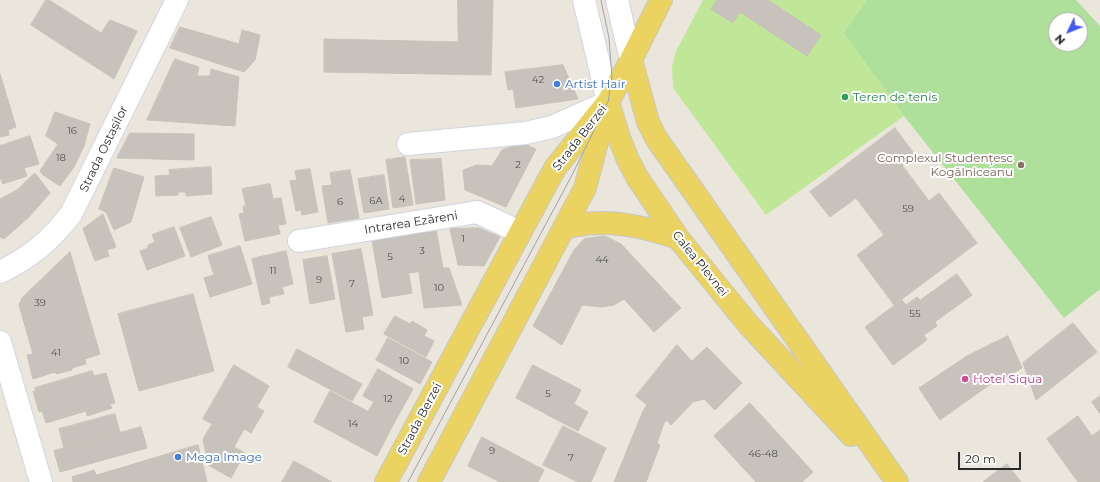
<!DOCTYPE html>
<meta charset="utf-8">
<style>
body{margin:0}
#map{position:relative;width:1100px;height:482px;overflow:hidden;background:#ebe6dc;font-family:Montserrat,sans-serif}
canvas{display:block}
.north{position:absolute;left:1048px;top:12px;width:40px;height:40px;box-sizing:border-box;background:#fff;border:1px solid #aaa;border-radius:50%;rotate:227deg;font-size:11px;font-weight:700;line-height:16px;text-align:center;color:#2a2a2a}
.north::after{content:'';display:block;margin:auto;width:14px;height:18px;background:#4259f2;clip-path:polygon(50% 0,100% 100%,50% 72%,0 100%)}
.scale{position:absolute;left:958px;top:452px;width:63px;height:18px;box-sizing:border-box;border:2px solid #2a2a2a;border-top:0;padding-left:5px;font-size:12px;line-height:14px;white-space:nowrap;color:#2a2a2a;-webkit-text-stroke:3px #fff;paint-order:stroke}
</style>
<div id="map">
<canvas width="1100" height="482"></canvas>
<div class="north">N</div>
<div class="scale">20 m</div>
</div>
<script>
const g = document.querySelector('canvas').getContext('2d');
g.lineJoin = 'round';
function fillPath(path, color) {
  g.fillStyle = color;
  g.fill(path, 'evenodd');
}
function stroke(path, color, width, dash) {
  g.strokeStyle = color;
  g.lineWidth = width;
  g.lineCap = dash ? 'butt' : 'round';
  g.setLineDash(dash || []);
  g.stroke(path);
}
function drawText(font, color, halo, rows, align = 'center') {
  g.font = font + ' Montserrat,sans-serif';
  g.lineWidth = 4;
  g.setLineDash([]);
  g.textBaseline = 'middle';
  g.strokeStyle = halo;
  g.fillStyle = color;
  for (const [text, x, y, turn = 0] of rows) {
    g.save();
    g.translate(x, y);
    g.rotate((+turn || 0) * Math.PI / 180);
    g.textAlign = isNaN(turn) ? turn : align;
    if (halo) g.strokeText(text, 0, 0);
    g.fillText(text, 0, 0);
    g.restore();
  }
}
fillPath(new Path2D(`
 M867 0H1076L1100 26V289L1064 318 904 116 843 33ZM1056 20H1080V44H1056Z`), '#aee09b');
fillPath(new Path2D(`
 M703 0H867L843 33 904 116 766 215 673 88 672 66 676 51Z`), '#c0e797');
const building = new Path2D(`
 M46 0H49L101 33 110 20 137 31 114 79 31 25Z
 M458 0H493L491 75 324 72V39L458 42Z
 M717 0H768L821 35 807 56 740 12 733 23 711 9Z
 M180 27 239 44 242 30 260 35 255 60 244 72 170 48Z
 M175 59 199 67 197 76H210L211 69 239 77 235 126 147 120Z
 M563 65 578 99 516 108 513 89 508 90 505 72Z
 M0 74 16 127 8 130 9 135 0 137Z
 M55 112 90 124 84 146 74 167 60 186 43 175 40 171 58 144 46 136Z
 M895 128 915 155 902 165 929 201 939 193 977 243 894 305 857 255 884 235 856 198 830 217 810 192Z
 M130 133 194 134V160L117 158Z
 M30 136 39 164 24 168 27 176 3 184 1 179H0V146Z
 M522 143 536 149 506 207 465 190 463 170 477 165 492 166 502 150Z
 M405 157 413 205 393 208 386 160Z
 M441 159 445 200 416 204 410 160Z
 M211 167 212 194 186 196V192H178V195L156 196 155 176 170 175 169 170Z
 M114 168 144 177 131 222 114 230 106 212 99 209Z
 M310 169 318 212 302 215 301 210 296 211 290 181 297 180 295 171Z
 M350 170 359 218 328 223 322 186 332 185 330 173Z
 M35 173 50 193 30 216 4 239 0 237V199L17 190Z
 M384 175 389 209 364 213 358 179Z
 M270 184 273 199 281 198 286 224 278 225 280 234 245 241 239 214 244 213 243 206H246L242 189Z
 M103 214 116 247 107 250 109 256 95 261 83 229Z
 M211 217 222 245 191 257 180 228Z
 M174 227 185 256 147 270 140 251 148 248V245L155 242 152 235Z
 M479 228 500 237 484 266 458 265 450 229Z
 M436 229 443 268 409 273 402 235Z
 M402 235 412 293 382 298 372 240Z
 M605 236 621 244 681 308 654 332 624 299 614 305 602 307 582 305 562 345 533 326 574 250 584 239Z
 M240 246 252 284 210 297 204 278 214 275 208 256Z
 M361 249 373 315 362 317 364 329 346 332 332 254Z
 M286 251 293 284 282 287 284 294 269 297 270 303 262 305 252 259Z
 M70 252 100 354 85 359 86 364 72 368V370L56 374 55 372 33 379 27 355 33 354 19 305 22 298Z
 M327 256 335 299 310 304 303 260Z
 M443 268H449L462 305 424 308 419 272Z
 M957 274 972 295 935 322 937 326 924 335 927 340 893 365 865 327 902 300 906 305 917 297 920 300Z
 M193 294 214 371 139 391 118 314Z
 M395 316 410 324 412 321 427 330 424 336 434 341 426 357 384 334Z
 M1073 323 1097 352 1036 400 1023 363Z
 M1008 336 1022 368 1002 380 999 378 940 420 919 388 967 356Z
 M388 338 432 362 420 384 376 360Z
 M677 345 692 361 707 347 742 383 715 410 704 399 693 402 671 425 667 420 664 423 657 443 660 445 646 482H614L643 411 647 405 636 396Z
 M297 349 362 384 352 401 288 367Z
 M234 365 269 386 257 407 264 411 251 433 244 429 234 447 245 453 231 478 208 465 203 439 212 424 203 419Z
 M533 365 581 390 574 404 588 412 578 431 516 398Z
 M378 369 413 389 393 425 368 411 374 402 363 396Z
 M92 371 94 376 106 373 115 403 110 404 112 408 87 416 86 411 46 423 42 411 39 412 33 391H36L35 388Z
 M330 391 393 425 377 456 314 422Z
 M1100 396V414L1092 402Z
 M750 403 813 472 802 482H756L714 436Z
 M115 414 120 433 64 448 59 429Z
 M1078 416 1092 436 1100 430V482H1078L1047 439Z
 M563 426 606 448 591 482H578L543 465Z
 M141 427 147 448 60 472 54 451Z
 M482 437 544 470 538 482H500L468 466Z
 M198 445 207 482H73L72 477 94 470 96 475Z
 M294 461 332 482H282Z
 M1007 464 1021 482H983Z`);
fillPath(building, '#c7c2bc');
stroke(building, '#c7c2b6', 1);
const minor = new Path2D(`
 M617 0 631 60
 M408 144 526 133 552 127 608 102 584 0
 M299 241 477 212 520 232
 M0 272C31 257 50 241 71 214L177 0
 M0 342 41 482`);
const major = new Path2D(`
 M631 60 648 122 656 138 897 482
 M608 102 620 140 628 160 637 177 678 238 748 324 851 435
 M564 227C575 226 587 223 598 223 626 222 652 229 678 238
 M386 482 555 168 608 102 631 60 661 0
 M429 482 585 188 606 109`);
stroke(minor, '#d1d4e2', 24);
stroke(major, '#c8c8c8', 24);
stroke(minor, '#fff', 22);
stroke(major, '#ebd362', 22);
stroke(new Path2D(`
 M408 482 571 177 608 102 612 77 609 38 601 0`), '#9fa1b3', 1);
for (const [x, y, r, color] of [
 [557,84,4,"#3f7fe0"],
 [845,97,4,"#2e9e5b"],
 [1021,165,4,"#8d6e63"],
 [965,379,4,"#d1479c"],
 [178,457,4,"#3f7fe0"]
]) {
  const dot = new Path2D();
  dot.arc(x, y, r, 0, 2 * Math.PI);
  g.fillStyle = color;
  g.fill(dot);
  stroke(dot, '#fff', 1.5);
}
drawText('10px', '#51504e', null, [
 ["42",538,80],
 ["16",72,131],
 ["18",61,158],
 ["2",518,165],
 ["4",402,199],
 ["6A",376,201],
 ["6",340,202],
 ["59",908,209],
 ["1",463,239],
 ["3",422,251],
 ["5",390,257],
 ["44",602,260],
 ["11",273,271],
 ["9",319,280],
 ["7",352,284],
 ["10",439,288],
 ["39",40,303],
 ["55",915,314],
 ["41",56,353],
 ["10",404,361],
 ["5",548,394],
 ["12",388,399],
 ["14",353,424],
 ["9",492,451],
 ["46-48",763,454],
 ["7",571,458]
]);
drawText('12px', '#366cbe', '#fff', [
 ["Artist Hair",565,84],
 ["Mega Image",186,457]
], 'left');
drawText('12px', '#27864d', '#fff', [
 ["Teren de tenis",853,97]
], 'left');
drawText('12px', '#2a2a2a', '#fff', [
 ["Strada Berzei",580,138,-52],
 ["Strada Ostașilor",104,149,-64],
 ["Intrarea Ezăreni",411,223,-9],
 ["Calea Plevnei",700,264,51],
 ["Strada Berzei",420,419,-62]
]);
drawText('12px', '#785e54', '#fff', [
 ["Complexul Studențesc",1013,158],
 ["Kogălniceanu",1013,172]
], 'right');
drawText('12px', '#b23c85', '#fff', [
 ["Hotel Siqua",973,379]
], 'left');
</script>
